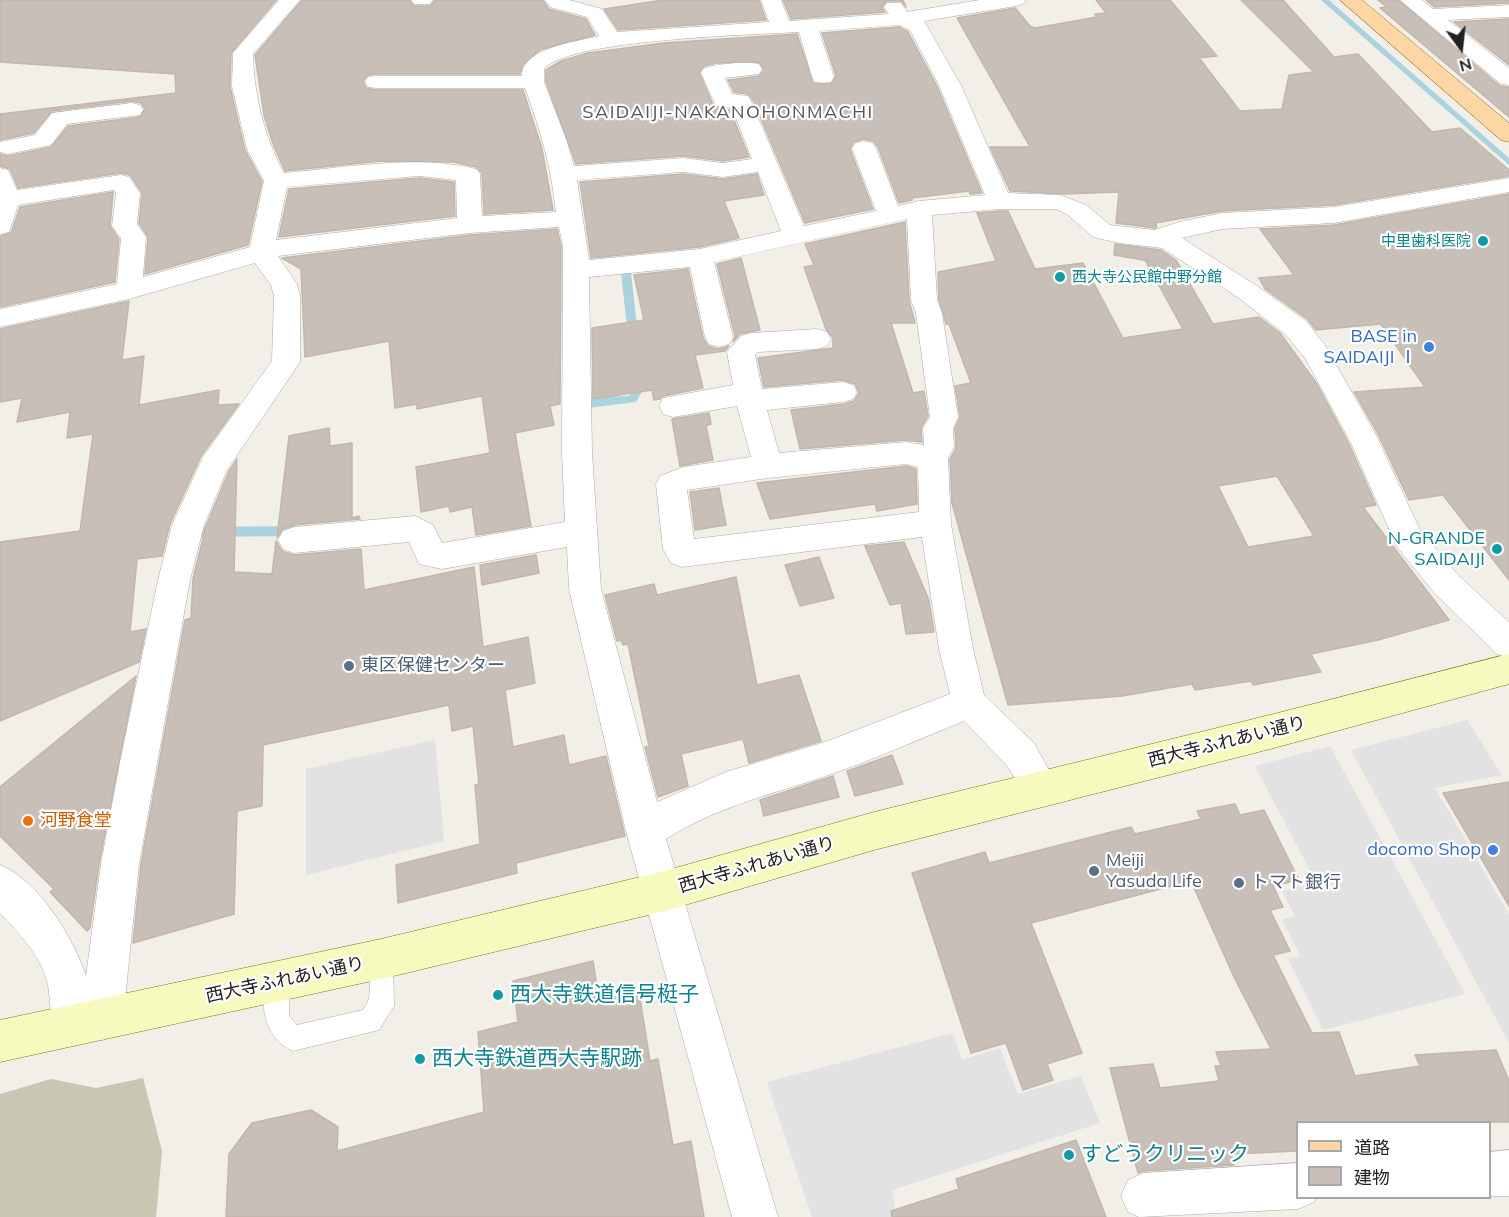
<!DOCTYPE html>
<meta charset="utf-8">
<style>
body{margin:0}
#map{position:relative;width:1509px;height:1217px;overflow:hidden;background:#f2efe9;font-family:Mulish,"Noto Sans JP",sans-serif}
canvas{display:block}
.legend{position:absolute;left:1296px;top:1121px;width:195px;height:78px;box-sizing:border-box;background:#fff;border:2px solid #a7a7a7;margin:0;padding:8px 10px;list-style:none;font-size:18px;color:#222}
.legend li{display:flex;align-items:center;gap:12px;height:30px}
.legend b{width:30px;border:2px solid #a7a7a7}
.north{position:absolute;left:1431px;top:18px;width:60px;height:60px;-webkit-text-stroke:4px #fff;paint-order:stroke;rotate:165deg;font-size:16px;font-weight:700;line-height:24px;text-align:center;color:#222}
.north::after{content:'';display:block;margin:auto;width:21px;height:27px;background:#222;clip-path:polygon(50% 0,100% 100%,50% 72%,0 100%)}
</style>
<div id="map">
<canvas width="1509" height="1217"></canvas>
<ul class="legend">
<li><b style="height:8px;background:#fcd6a4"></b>道路</li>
<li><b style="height:16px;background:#c7bfb8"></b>建物</li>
</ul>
<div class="north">N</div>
</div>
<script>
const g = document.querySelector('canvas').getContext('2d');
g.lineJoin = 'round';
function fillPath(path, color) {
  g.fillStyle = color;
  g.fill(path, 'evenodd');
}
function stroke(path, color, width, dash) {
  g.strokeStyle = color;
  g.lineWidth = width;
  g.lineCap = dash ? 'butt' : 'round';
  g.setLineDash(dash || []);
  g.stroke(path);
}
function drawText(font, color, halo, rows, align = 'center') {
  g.font = font + ' Mulish,"Noto Sans JP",sans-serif';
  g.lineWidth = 4.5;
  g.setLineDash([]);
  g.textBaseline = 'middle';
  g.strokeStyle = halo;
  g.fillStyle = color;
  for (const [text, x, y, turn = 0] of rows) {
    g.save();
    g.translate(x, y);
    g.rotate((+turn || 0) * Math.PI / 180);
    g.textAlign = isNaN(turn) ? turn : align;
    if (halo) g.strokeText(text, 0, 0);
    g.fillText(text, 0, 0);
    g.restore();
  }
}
fillPath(new Path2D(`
 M143 1078 162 1151 156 1217H0V1094L51 1079 96 1088Z`), '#c7c7b4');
fillPath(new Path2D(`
 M1467 720 1502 775 1435 788 1509 914V1043L1351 750Z
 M435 740 444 841 306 875V769Z
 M1330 746 1465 994 1323 1030 1288 959 1300 956 1282 919 1295 916 1282 891 1316 882 1255 766Z
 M953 1033 962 1060 1000 1048 1018 1094 1081 1076 1100 1123 892 1190 896 1217H812L767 1082Z`), '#e2e2e2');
fillPath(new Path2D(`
 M1321 0H1329L1509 158V165Z
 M626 269 631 272 638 337 633 340 628 337 621 272Z
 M637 375 642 379 643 390 636 402 587 408 577 412 572 408C584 395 612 397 629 396L633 390 632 379Z
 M298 526 304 531 298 536 192 537 186 532 192 527Z`), '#aad3df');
const building = new Path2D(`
 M0 0H276L231 53 230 87 245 150 262 181 248 245 145 274 148 237 139 223 142 193 130 175 121 173 18 188 10 169 0 166V154L8 156 51 147 68 126 140 117 145 109 141 103 132 101 52 111 34 133 0 140V114L176 93 175 74 0 62Z
 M302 0H409L414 6H430L435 0H543L549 9 586 19 595 35 540 50 523 65 520 74H376L368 75 363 81 366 88 376 90H523L542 149 553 210 484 214 482 173 476 167 454 162 380 161 285 171 273 144 264 115 255 55Z
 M663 0H759L766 20 618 30 604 9Z
 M783 0H903L906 7 901 1H887L882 7 885 12 791 19Z
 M1096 0H1170L1217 56 1199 58 1240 111 1282 109 1289 75 1314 72 1241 0H1283L1334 57 1358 54 1432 132 1460 128 1509 170V176L1334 205 1222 211 1155 223 1157 227 1155 228 1116 223 1119 192 1063 194 1010 191 990 147H1030L957 18 1015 8 1030 26 1035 28 1097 17 1095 14 1106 13Z
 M1378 0H1398L1500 86 1509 87V117L1380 8 1387 7Z
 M1426 0H1509V3L1434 7Z
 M1509 19V65L1454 22Z
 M899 27 908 32 937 86 982 193 970 194 969 191 912 198V200L899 203 878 147 873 141 863 139 854 142 850 149 873 209 805 223 753 100 748 94 734 92 728 80 759 76 764 70 759 62 717 63 704 66 699 72 714 107 730 110 749 157 723 161 683 156 576 164 546 82V70L561 61 588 53 664 43 797 34 813 83 831 84 836 76 822 33Z
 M683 174 723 179 757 174 764 195 724 201 739 238 700 247 591 258 580 182Z
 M419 178 454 182 455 216 279 237 289 189Z
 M113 192 110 226 119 239 115 282 0 307V236L11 233 20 207Z
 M1509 194V580L1443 495 1409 500 1378 434 1354 392 1425 387 1383 327 1380 324 1316 330 1307 319 1265 289 1259 278 1294 275 1260 229 1334 225Z
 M1000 211H1008L1035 269 1083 263 1123 338 1183 329 1146 262 1149 261 1114 255 1115 244 1161 250 1176 260 1213 324 1259 317 1280 333 1317 384 1349 444 1376 505 1363 507 1449 620 1378 640 1311 654 1321 672 1253 685 1251 681 1195 690 1192 684 1122 696 1008 705 952 503 950 459 956 448 955 428 960 417 955 386 971 383 949 324H946L939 300 938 272 996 261 977 213ZM1277 476 1314 536 1248 547 1218 486Z
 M905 222 909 300 915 323H891L913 393 924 391 928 416 921 428 922 442 906 440 800 449 791 410 844 404 854 401 859 393 855 384 843 380 764 387 758 358 833 348V338L826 329 804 267 814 265 805 244Z
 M557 229 561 246 560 404 550 406 554 425 515 433 531 526 476 535 472 507 450 512 449 506 421 512 416 467 490 453 482 396 417 409V404L395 408 389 341 305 357 301 269 282 258 470 235Z
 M741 258 760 330 740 334 733 342 735 336 717 264Z
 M688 269 703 338 708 346 718 349 729 346 725 351 695 355 703 388 663 396 660 399 654 400 652 390 593 399 592 328 644 320 634 275Z
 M129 301 122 360 144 356 139 405 219 390 218 405 239 404 201 456 170 524 162 556 137 559 130 632 146 629 139 662 0 721V542L80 531 93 434 67 438 70 412 17 422 22 398 0 402V329Z
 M709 413 711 424 706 426 713 460 680 466 672 419Z
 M329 428 330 446 352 443V518L359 516 360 519 293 525 282 529 277 538 289 436Z
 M237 459 234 572 272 574 276 541 282 551 294 555 361 549 364 590 474 567 483 647 528 637 535 683 505 690 513 747 564 735 569 765 606 756 625 836 516 863 517 873 398 903 396 865 480 844 475 785 479 784 473 726 452 731 449 705 263 745 262 806 237 811 234 914 133 943 141 864 185 620 191 618 193 579 206 526 229 471Z
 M906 466 916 469 917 504 877 511 875 504 770 519 757 483Z
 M719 488 726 525 695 530 690 492Z
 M904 542 929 600 934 632 906 634 901 603 890 605 865 546Z
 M536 555 539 573 482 585 480 565Z
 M819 557 834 598 800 606 785 565Z
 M736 577 757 685 799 675 821 741 749 763 743 739 681 754 688 786 658 797 645 747 649 746 628 644 623 645 621 640 617 641 605 595 654 584 657 595Z
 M136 676 99 864 90 928 87 931 50 892 54 889 0 836V787Z
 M892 755 903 784 855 796 847 771Z
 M833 776 839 797 764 816 760 800Z
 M1509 782V906L1443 793Z
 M1235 804 1240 815 1264 810 1299 880 1273 886 1283 907 1270 910 1290 951 1273 955 1312 1033 1339 1032 1355 1076 1420 1066 1415 1055 1496 1050 1509 1081V1122H1298V1151L1231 1154 1234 1165 1144 1171 1138 1173 1110 1068 1153 1064 1160 1088 1219 1081 1215 1066H1221L1216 1052 1271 1049 1234 977 1191 881 1031 923 1082 1053 1047 1064 1053 1080 1023 1090 1006 1043 971 1053 912 873 985 852 989 863 1131 827 1135 834 1201 819 1197 811Z
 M593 961 599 1001 639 992 650 1061 658 1059 673 1145 691 1141 704 1217H226L229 1154 252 1123 311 1110 338 1127 337 1151 484 1112 478 1032 518 1022 513 981Z
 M1076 1140 1106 1217H892L891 1211 959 1189 956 1179Z`);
fillPath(building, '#c7bfb8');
stroke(building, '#c4b6ab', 1.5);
const lane = new Path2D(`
 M381 947 389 951 393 959 394 1006 379 1030 293 1051C263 1038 258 1001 269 973L278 970 287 973 290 982 289 1016 297 1025 363 1010C377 993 364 971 373 951Z`);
const street = new Path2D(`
 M279 0H300L253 54C254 96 264 136 284 173 344 168 417 154 476 169L480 174 482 216 556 212C551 165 541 132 525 88H376L368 87 365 82 368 77 376 76H522C523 47 577 42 599 36L587 17 550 7 545 0H569L602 9 617 32 769 22 761 0H781L789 21 889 14 884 7 887 3H901L907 12 980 0H1026L1023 4 1016 6 924 21 961 85 1008 193 1060 195 1086 205 1110 225 1155 230 1179 222 1222 213 1334 207 1509 178V192L1334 223 1222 229 1182 238 1257 286 1306 321 1325 345 1376 435 1420 530 1459 576 1509 622V659L1497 654 1437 596 1397 547 1351 443 1305 358 1286 335 1239 298 1162 248 1119 243 1093 237 1068 215 1056 209H1000L932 215 937 300 942 313 958 417 953 428 954 447 948 458 951 524 973 649 984 695 1034 743 1059 788 1054 801 1041 806 1028 801 1008 767 964 721C917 740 870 761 823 777 769 795 714 808 666 839L778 1217H732L626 831 569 589 567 547 442 569 419 564 409 542 294 553 283 549 278 540 283 531 294 527 415 516 433 525 442 543 565 522 562 453 563 246 559 227 470 233 278 256 297 284 300 296V362L227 470 204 525 190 580 139 864 123 1019 117 1034 102 1040 89 1035 87 1040 72 1046 57 1040C50 1022 51 1004 48 985 42 957 19 933 0 913V865C39 881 73 937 86 976L101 864 120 762 158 580 172 525 203 457 272 361 274 296 271 285 255 263 129 299 0 327V309L117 284 121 238 112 226 116 193 114 190 18 205 9 232 0 234V168L8 170 17 190 121 175 129 177 140 193 137 224 146 237 143 277 250 247 264 181 247 149 232 86 233 53ZM899 25 910 30 939 85 985 195 919 201 898 206 876 148 872 143 864 141 856 143 852 148 876 211 804 226 751 101 748 96 732 94 725 78 759 74 762 69 759 64C743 61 720 64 704 68L701 73 716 106 732 108 752 159 723 163 683 158 574 166 566 139 544 82V69C569 39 753 35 799 32L812 77 815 82 823 83 831 82 834 77 819 31ZM683 172 723 177 758 172 781 231 700 249 589 260 577 180ZM419 176 456 180 457 218 276 240 287 187ZM907 219 911 300 916 313 930 417 923 428 924 445 906 442 779 453 767 410 843 402 853 399 857 392 853 385 843 382 762 389 755 355 758 352 817 349 827 346 831 339 827 332 817 329 751 333 741 336 727 352 733 385 663 398 659 406 663 414 673 417 737 406 751 457 683 467 660 476 656 484 663 549 671 563 682 567 922 537 939 649 950 694 825 742 726 772 657 802 601 589 592 453 589 277 690 267 705 337 709 344 719 347 729 344 733 337 714 262ZM906 464 918 467 919 512 694 539 687 490 768 478Z
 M411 0H433L430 4H414Z
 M1400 0H1422L1433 9 1509 5V17L1448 20 1509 68V85L1501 84Z
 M132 103 140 105 143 110 140 115 67 124 51 145 8 154 0 152V142L35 135 52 113Z
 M1509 1150V1196H1490V1152Z
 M1298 1163V1198H1316L1314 1202 1298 1209 1139 1217 1128 1212 1121 1196 1128 1180 1144 1173Z`);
const secondary = new Path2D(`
 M1509 654V684L1274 748 874 850 661 912 381 979 0 1062V1020L381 939 661 872 874 812 1274 714Z`);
const primary = new Path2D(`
 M1340 0H1362L1509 123V142L1501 140Z`);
stroke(lane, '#a9a9a9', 1);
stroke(street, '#a9a9a9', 1);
stroke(secondary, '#707d05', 1);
stroke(primary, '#a06b00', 1);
fillPath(lane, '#fff');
fillPath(street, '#fff');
fillPath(secondary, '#f7fabf');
fillPath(primary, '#fcd6a4');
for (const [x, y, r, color] of [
 [1483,241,6,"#0f9aa8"],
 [1060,277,6,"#0f9aa8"],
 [1429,347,6,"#3f7fe0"],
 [1497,549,6,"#0f9aa8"],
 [349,666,6,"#5c6f8a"],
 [28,821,6,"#e8710a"],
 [1493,850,6,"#3f7fe0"],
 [1094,871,6,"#5c6f8a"],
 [1239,883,6,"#5c6f8a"],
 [498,995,6,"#0f9aa8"],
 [420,1059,6,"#0f9aa8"],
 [1069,1155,6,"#0f9aa8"]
]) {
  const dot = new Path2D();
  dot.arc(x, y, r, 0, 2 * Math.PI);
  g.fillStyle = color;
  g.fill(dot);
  stroke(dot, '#fff', 2);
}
drawText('15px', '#0d838f', '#fff', [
 ["中里歯科医院",1471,241],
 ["西大寺公民館中野分館",1072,277,"left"]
], 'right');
g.letterSpacing = '1.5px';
drawText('18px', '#555', '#fff', [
 ["SAIDAIJI-NAKANOHONMACHI",728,113]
]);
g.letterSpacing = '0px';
drawText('18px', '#366cbe', '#fff', [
 ["BASE in",1417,337],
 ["SAIDAIJI Ⅰ",1417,358],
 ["docomo Shop",1481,850]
], 'right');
drawText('18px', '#0d838f', '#fff', [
 ["N-GRANDE",1485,539],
 ["SAIDAIJI",1485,560]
], 'right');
drawText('18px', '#4e5e75', '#fff', [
 ["東区保健センター",361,666],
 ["Meiji",1106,861],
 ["Yasuda Life",1106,882],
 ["トマト銀行",1251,883]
], 'left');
drawText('18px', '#222', '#fff', [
 ["西大寺ふれあい通り",1227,742,-14],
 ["西大寺ふれあい通り",757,865,-16],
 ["西大寺ふれあい通り",285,980,-12]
]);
drawText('18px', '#c56008', '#fff', [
 ["河野食堂",40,821]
], 'left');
drawText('21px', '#0d838f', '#fff', [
 ["西大寺鉄道信号梃子",510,995],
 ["西大寺鉄道西大寺駅跡",432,1059],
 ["すどうクリニック",1081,1155]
], 'left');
</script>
